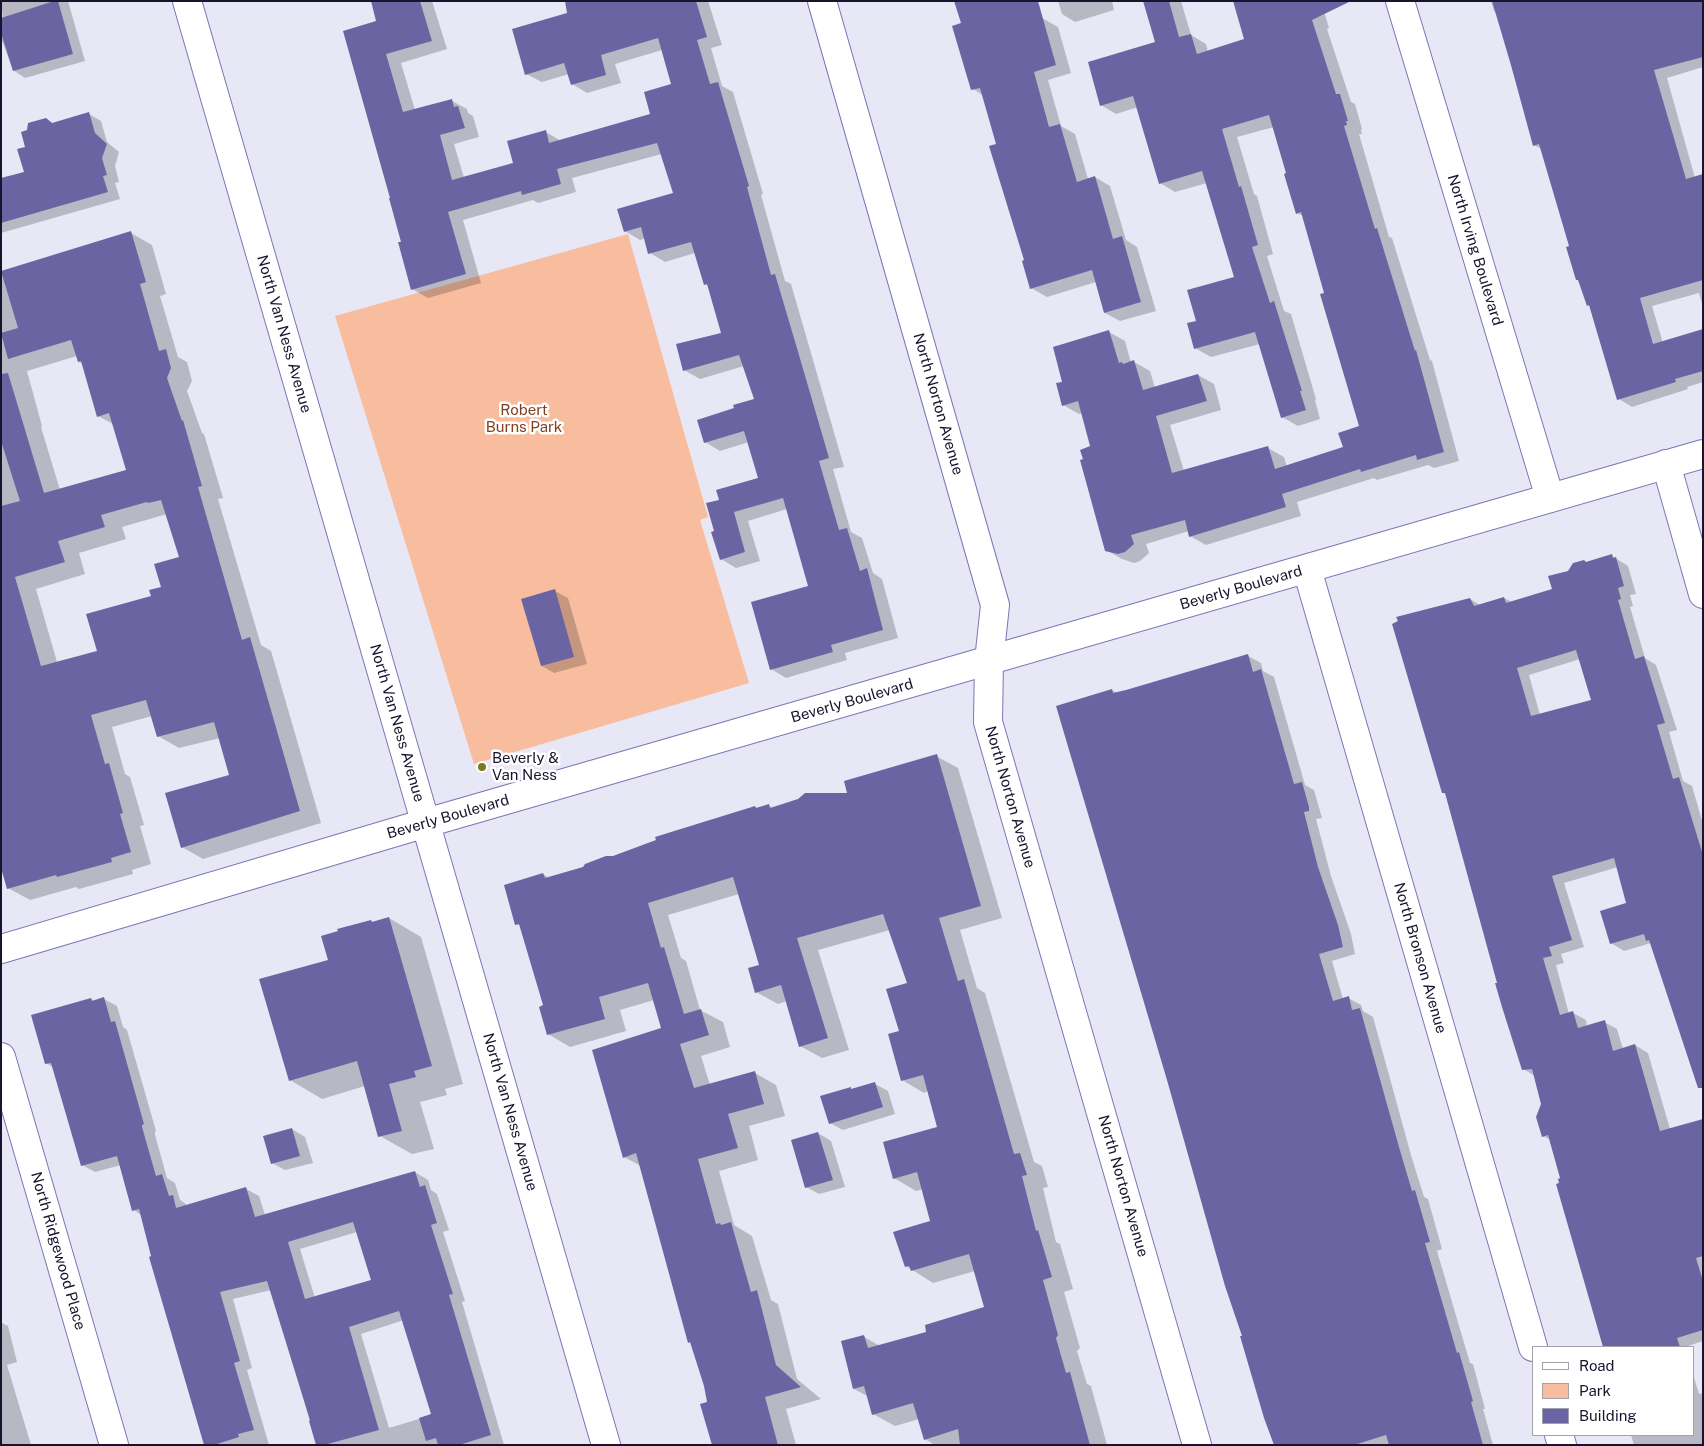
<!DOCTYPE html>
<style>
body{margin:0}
#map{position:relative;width:1704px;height:1446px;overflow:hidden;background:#e7e7f5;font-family:"Public Sans",sans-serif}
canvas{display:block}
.frame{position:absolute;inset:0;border:2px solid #18142d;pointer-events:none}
.legend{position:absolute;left:1532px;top:1346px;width:162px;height:90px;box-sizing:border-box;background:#fff;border:1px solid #a3a1ab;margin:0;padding:6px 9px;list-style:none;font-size:15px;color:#18142d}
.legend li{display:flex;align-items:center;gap:10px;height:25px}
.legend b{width:25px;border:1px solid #a3a1ab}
</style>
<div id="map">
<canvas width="1704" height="1446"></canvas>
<div class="frame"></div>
<ul class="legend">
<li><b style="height:6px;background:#fff"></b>Road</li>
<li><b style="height:14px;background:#f8bd9f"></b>Park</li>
<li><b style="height:14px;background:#6b64a3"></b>Building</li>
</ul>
</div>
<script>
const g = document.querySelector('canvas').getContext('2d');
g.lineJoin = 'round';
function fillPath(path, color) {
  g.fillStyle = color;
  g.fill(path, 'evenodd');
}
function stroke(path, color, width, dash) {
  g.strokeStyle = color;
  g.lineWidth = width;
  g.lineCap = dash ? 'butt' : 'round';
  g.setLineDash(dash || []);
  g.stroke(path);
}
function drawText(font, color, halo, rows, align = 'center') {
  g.font = font + ' "Public Sans",sans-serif';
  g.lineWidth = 5;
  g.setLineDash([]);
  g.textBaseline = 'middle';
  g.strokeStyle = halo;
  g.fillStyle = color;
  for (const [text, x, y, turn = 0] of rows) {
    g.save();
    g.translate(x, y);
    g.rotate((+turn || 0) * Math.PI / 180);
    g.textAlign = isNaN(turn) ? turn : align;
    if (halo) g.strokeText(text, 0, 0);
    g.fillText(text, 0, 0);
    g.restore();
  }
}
fillPath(new Path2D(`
 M628 234 708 517 700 520 749 683 474 764 335 316Z`), '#f8bd9f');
fillPath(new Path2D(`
 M1 1H68L85 61 25 78 13 70 1 38V19H3Z
 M372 1H432L447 49 401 63 415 110 452 101 467 109 468 113 473 116 479 137 454 144 464 178 514 164 546 132 561 141 652 115 672 85 662 50 615 64 621 83 587 93 572 84 569 74 542 82 526 74 651 1H708L722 45 711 48 722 86 733 92 763 194 761 195 785 281 791 284 844 467 833 469 851 532 862 538 873 573 882 579 898 638 845 653 847 660 786 678 771 669 809 587 787 509 748 521 760 561 736 568 721 559 715 532 721 501 760 479 749 442 720 451 705 442 736 409 756 400 744 366 700 379 684 370 723 333 710 287 705 284 695 253 665 262 650 253 646 238 640 240 625 231 674 194 662 154 572 178 576 192 538 203 533 200 463 220 481 283 428 298 412 289 403 242 378 22Z
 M1058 1H1112L1114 10 1075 22 1062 14Z
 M1145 1H1181L1191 35 1206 44 1208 52 1245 40 1321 1 1329 28 1327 29 1351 102 1355 104 1362 129 1361 130 1362 134H1359L1389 237 1392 238 1430 360 1432 361 1459 461 1434 468 1428 465 1377 480 1374 478 1297 502 1301 516 1206 545 1190 536 1189 531 1146 544 1149 553 1140 561 1134 563 1122 559 1106 550 1084 460 1092 447 1082 413 1079 414 1063 405 1064 383 1109 332 1125 341 1131 363 1134 362 1150 371 1155 388 1198 375 1214 384 1221 410 1170 425 1184 471 1268 448 1284 457 1287 467 1344 448 1361 427 1326 294 1303 216 1297 213 1274 127 1237 137 1254 194 1257 196 1273 254 1267 256 1284 311 1291 314 1316 399 1315 400 1320 419 1298 426 1282 417 1260 344 1211 357 1195 348 1197 321 1236 278 1207 183 1175 192 1160 183 1138 107 1116 114 1101 105 1157 43Z
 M1491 1H1703V67L1667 78 1695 178 1703 176V307L1699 293 1652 306 1663 343 1703 331V382L1687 387 1688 389 1632 407 1619 399 1591 306 1588 305 1542 149 1534 145 1496 13 1494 11Z
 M1042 18 1058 27 1071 73 1048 80 1061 126 1075 134 1088 179 1095 177 1110 186 1126 240 1137 247 1156 311 1120 321 1105 313 1096 282 1047 297 1031 288 998 145 984 96 973 89Z
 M89 114 101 121 107 142 119 152 115 166 119 182 115 183 120 199 1 233V179L25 173 27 148 46 119 54 124Z
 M131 233 152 245 166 294 160 296 178 357 187 362 192 381 187 391 202 433 204 434 223 498 218 499 261 645 271 651 321 823 203 859 182 847 231 776 220 738 179 748 158 736 152 716 112 727 125 774 130 777 144 825 140 826 151 864 132 870 133 874 79 889 76 887 30 900 8 888 1 863V272ZM77 356 79 362 83 364 98 416 115 425 128 471 60 490 41 427 42 426 27 371ZM167 514 180 558 162 588 98 651 57 662 36 589 85 574 79 553 126 539 122 527Z
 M1612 556 1628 566 1636 594 1630 595 1633 606 1630 607 1645 658 1656 665 1677 730 1669 732 1683 781 1692 786 1703 824V1079L1651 943 1624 951 1611 943 1628 904 1618 867 1564 883 1584 947 1561 954 1564 963 1556 965 1569 1014 1573 1013 1586 1020 1587 1027 1604 1022 1617 1029 1623 1049 1635 1045 1648 1053 1670 1129 1703 1120V1341L1685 1347H1604L1557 1184H1560L1562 1179 1551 1140 1543 1136 1542 1104 1535 1076 1523 1069 1446 794 1443 793 1470 599 1480 605 1504 598 1512 602 1554 590 1569 572 1587 563ZM1580 659 1592 701 1540 715 1529 675Z
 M555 591 568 598 587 664 554 673 542 666Z
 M1248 656 1261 663 1263 671 1274 677 1305 785 1314 790 1322 818 1316 819 1331 876 1351 934 1355 954 1332 961 1343 999 1348 998 1361 1005 1363 1011 1373 1017 1411 1155 1424 1197 1428 1199 1442 1249 1437 1251 1470 1363 1473 1364 1485 1409H1483L1493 1445H1274L1242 1337H1244L1112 690 1117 693Z
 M936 756 958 768 1002 918 960 930 977 988 985 993 1034 1162 1042 1166 1048 1187 1043 1188 1056 1242 1060 1244 1073 1289 1064 1292 1080 1348 1077 1351 1087 1384 1091 1386 1107 1445H935L925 1439 919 1419 895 1426 873 1414 869 1397 854 1389 864 1337 880 1346 928 1332 985 1308 975 1271 933 1283 906 1266 932 1222 923 1189 916 1191 894 1178 938 1127 928 1091 924 1093 902 1080 900 1032 909 984 890 930 818 950 849 1050 822 1058 800 1046 787 1001 778 1004 756 992 760 966 739 894 668 915 681 958 686 961 700 1010 723 1022 730 1047 701 1056 710 1085 755 1073 776 1085 785 1116 749 1126 758 1160 719 1171 734 1225 752 1236 771 1300 778 1304 797 1379 821 1399 786 1409 796 1445H712L706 1386 693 1344 689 1342 641 1166 624 1157 663 1029 654 1000 620 1010 626 1031 570 1047 548 1034 545 1006 521 926 517 924 543 874 549 878 613 858 755 807 758 809 768 805 773 808 849 795Z
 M389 918 421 937 463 1084 445 1089 447 1095 420 1102 434 1149 412 1154 380 1136 365 1086 322 1099 290 1080 329 961 371 921 373 922Z
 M91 999 95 1001 104 999 117 1006 123 1027 127 1030 156 1131 155 1132V1135L167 1178 175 1183 180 1200 186 1204V1207L246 1189 259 1196 265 1215 415 1172 428 1180 431 1190 437 1194 449 1230 443 1232 465 1301 462 1302 504 1445H317L271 1290 233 1299 252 1368 247 1370 269 1445H205L141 1215 134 1210 121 1165 95 1172 82 1165 54 1068 46 1063ZM357 1232 373 1281 315 1298 300 1249ZM404 1320 432 1415 389 1428 361 1334Z
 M875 1084 888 1091 895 1114 843 1130 830 1123 850 1088 853 1090Z
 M292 1129 305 1137 313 1163 285 1170 272 1163Z
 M818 1133 831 1141 845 1187 819 1194 806 1187Z
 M1 1320 2 1323 8 1326 17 1362 7 1365 31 1445H1Z
 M1693 1374 1699 1394 1703 1393V1445H1634L1631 1435H1693Z`), '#0003');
fillPath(new Path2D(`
 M54 1H58L73 54 13 71 1 33V18Z
 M371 1H420L432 41 386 54 403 112 452 99 454 107 458 106 465 128 440 135 452 180 513 163 507 141 546 130 549 143 650 114 644 92 671 84 658 38 601 55 606 75 571 85 564 63 525 75 512 29 567 13 565 1H696L707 37 697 40 710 84 718 82 749 186 747 187 771 275 775 274 799 355 829 458 819 461 839 530 847 528 860 571 867 568 883 630 831 645 833 652 770 670 751 602 808 586 783 498 734 512 745 552 720 560 711 532 714 531 706 503 719 500 716 490 758 478 744 431 704 443 697 420 734 408 733 405 754 399 739 355 683 371 676 344 721 333 707 284 704 285 691 242 648 254 641 227 624 232 617 209 673 193 657 143 557 169 561 184 522 195 521 191 448 212 466 274 411 290 398 242H401L389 198H390L343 31 376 21Z
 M954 1H1038L1056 65 1034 72 1049 127 1060 124 1077 182 1095 176 1113 239 1122 236 1141 302 1104 313 1092 270 1030 289 1022 261 1024 260 989 146 996 144 980 88 971 90 952 26 961 23Z
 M1143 1H1169L1179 37 1191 34 1197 54 1244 39 1233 1H1351L1312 20 1336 94H1340L1348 121H1346L1347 125 1344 126 1375 229 1377 228 1415 351 1416 350 1444 452 1417 460 1416 455 1361 472 1360 469 1282 494 1286 507 1189 537 1185 520 1131 535 1134 544 1125 552 1118 554 1105 551 1080 460 1083 459 1080 450 1090 446 1078 401 1062 406 1056 383 1062 382 1053 347 1109 330 1119 363 1122 362 1123 364 1134 360 1143 390 1198 374 1207 401 1156 416 1172 473 1268 446 1275 469 1343 447 1338 433 1359 426 1320 294 1324 293 1301 212 1296 214 1284 174 1286 173 1269 115 1222 129 1239 187 1241 186 1258 245 1252 247 1270 303 1274 301 1302 391H1300L1306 410 1281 418 1255 332 1194 349 1187 323 1196 321 1187 290 1234 277 1202 171 1159 184 1133 96 1100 106 1088 62 1155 42Z
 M1492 1H1703V57L1654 70 1686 179 1703 174V280L1640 298 1653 344 1703 329V371L1675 379 1676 382 1617 400 1589 305 1587 306 1578 280H1576L1566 247 1569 246 1539 144 1533 146 1511 65Z
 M89 112 95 133 107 144 102 158 107 175 103 176 108 192 1 223V178L24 172 17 149 25 147 21 132 27 130 28 123 46 118 52 123Z
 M131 231 146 282 140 284 159 351 166 349 171 368 167 378 182 421 183 420 202 486 198 487 242 640 250 637 300 811 181 848 165 793 229 775 214 722 157 737 146 700 91 715 105 764 109 763 123 813 120 814 131 852 111 858 112 862 57 877 56 875 7 889 1 868V506L20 501 1 441V374L8 373 44 493 126 470 109 413 97 417 81 361 78 362 71 340 8 359 1 333 18 328 1 271ZM161 500 179 557 154 564 161 587 149 590 151 596 86 614 97 651 41 666 15 577 65 562 58 541 105 527 101 515 147 502 148 503Z
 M1612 554 1613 558 1616 557 1624 586 1618 588 1621 599 1618 600 1635 659 1644 656 1665 723 1657 725 1673 779 1679 777 1703 855V1088H1698L1649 940 1646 941 1644 934 1610 944 1600 911 1626 903 1614 858 1552 876 1572 940 1549 947 1552 956 1543 958 1560 1015 1573 1011 1578 1028 1605 1020 1613 1051 1635 1044 1660 1131 1703 1119V1256L1696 1258 1703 1281V1330L1677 1338 1680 1347H1603L1556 1184 1559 1183 1558 1179 1560 1178 1548 1135 1542 1137 1536 1117 1541 1104 1532 1069 1522 1070 1502 1007 1495 983H1497L1445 793H1442L1392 624 1398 621 1396 617 1470 598 1474 606 1504 597 1506 603 1552 589 1548 576 1568 571 1573 563 1584 560 1586 562ZM1576 650 1591 700 1531 716 1517 668Z
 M555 589 574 657 541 666 521 599Z
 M1248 654 1253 672 1261 669 1294 784 1302 782 1309 807V811L1304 812 1318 867 1338 925 1343 947 1319 954 1333 1001 1349 996 1352 1010 1360 1008 1399 1147 1412 1191 1415 1190 1430 1242 1425 1243 1457 1353 1459 1352 1473 1401 1471 1402 1483 1445H1389L1386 1435 1354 1445H1274L1264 1418 1240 1336H1242L1225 1286 1167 1080 1056 706 1112 689 1113 693 1126 690Z
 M937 754 981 906 939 918 958 981 964 979 1014 1154 1020 1153 1027 1175 1022 1176 1036 1231 1038 1230 1052 1277 1043 1280 1058 1335 1056 1338 1066 1373 1070 1372 1090 1445H960L958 1429 924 1440 913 1403 872 1415 864 1386 853 1389 841 1341 864 1335 868 1348 926 1332 925 1325 984 1307 969 1254 911 1271 909 1266 905 1267 893 1232 930 1221 917 1172 893 1179 883 1142 937 1127 923 1075 901 1081 888 1034 899 1031 886 989 907 983 883 914 797 938 828 1038 799 1047 781 985 755 993 748 968 759 965 733 877 648 903 661 948 664 947 684 1014 701 1009 709 1035 680 1044 694 1088 755 1071 764 1104 728 1114 738 1148 698 1159 716 1224 720 1223 721 1225 731 1222 751 1292 757 1290 776 1365 801 1387 765 1397 778 1445H712L700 1404 707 1402 704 1386 690 1342 688 1343 636 1153 623 1158 592 1050 661 1028 648 983 599 997 605 1019 547 1035 539 1007 543 1005 519 924 515 925 504 885 543 873 545 878 583 867 585 864 606 856H613L656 840 655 837 755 806 756 808 769 804 770 808 798 799 805 793H847L844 781Z
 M389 917 432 1066 414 1071 416 1077 389 1084 402 1131 378 1137 357 1061 289 1081 259 979 328 960 321 936 338 931 337 929 371 920 372 922Z
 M104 997 111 1022 115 1021 144 1124 142 1125V1127L156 1176 162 1174 169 1196 173 1195 176 1208 246 1187 255 1217 415 1171 420 1187 425 1185 437 1223 431 1225 453 1294 449 1295 491 1435 459 1445H438L436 1438 426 1441 419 1418 431 1414 399 1311 349 1327 379 1430 324 1445H316L309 1421 310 1420 267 1281 220 1292 240 1361 234 1363 254 1430 238 1434 239 1437 214 1445H204L149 1257 151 1256 139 1209 132 1211 117 1156 81 1166 51 1063 45 1064 31 1015 91 998 92 1001ZM353 1222 371 1280 305 1299 288 1242Z
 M875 1082 883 1107 829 1124 820 1096 851 1087V1089Z
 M292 1128 300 1156 271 1164 263 1136Z
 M818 1132 833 1180 805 1188 791 1140Z`), '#6b64a3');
const street = new Path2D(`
 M822 1 995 605 989 661 988 722 1197 1445
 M1400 1 1550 498
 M1666 464 1703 594
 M1307 569 1533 1347
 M1 1057 114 1445
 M1559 1435 1562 1445`);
const secondary = new Path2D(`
 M187 1 606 1445
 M1 949 426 823 1703 454`);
stroke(street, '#7c75b6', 30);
stroke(secondary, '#7c75b6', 30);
stroke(street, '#fff', 28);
stroke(secondary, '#fff', 28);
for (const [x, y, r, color] of [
 [482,767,5,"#7c7a21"]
]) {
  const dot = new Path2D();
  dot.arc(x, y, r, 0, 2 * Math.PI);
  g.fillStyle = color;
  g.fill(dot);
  stroke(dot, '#fff', 2);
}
drawText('15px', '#18142d', '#fff', [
 ["North Irving Boulevard",1475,250,73],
 ["North Van Ness Avenue",284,334,74],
 ["North Norton Avenue",938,404,74],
 ["Beverly Boulevard",1241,588,-16],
 ["Beverly Boulevard",852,701,-16],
 ["North Van Ness Avenue",397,723,74],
 ["North Norton Avenue",1010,797,74],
 ["Beverly Boulevard",448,817,-16],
 ["North Bronson Avenue",1420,958,74],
 ["North Van Ness Avenue",510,1112,74],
 ["North Norton Avenue",1123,1186,74],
 ["North Ridgewood Place",58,1251,74]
]);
drawText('15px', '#7f411f', '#fff', [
 ["Robert",524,410],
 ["Burns Park",524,427]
]);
drawText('15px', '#18142d', '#fff', [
 ["Beverly &",492,758],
 ["Van Ness",492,775]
], 'left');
</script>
